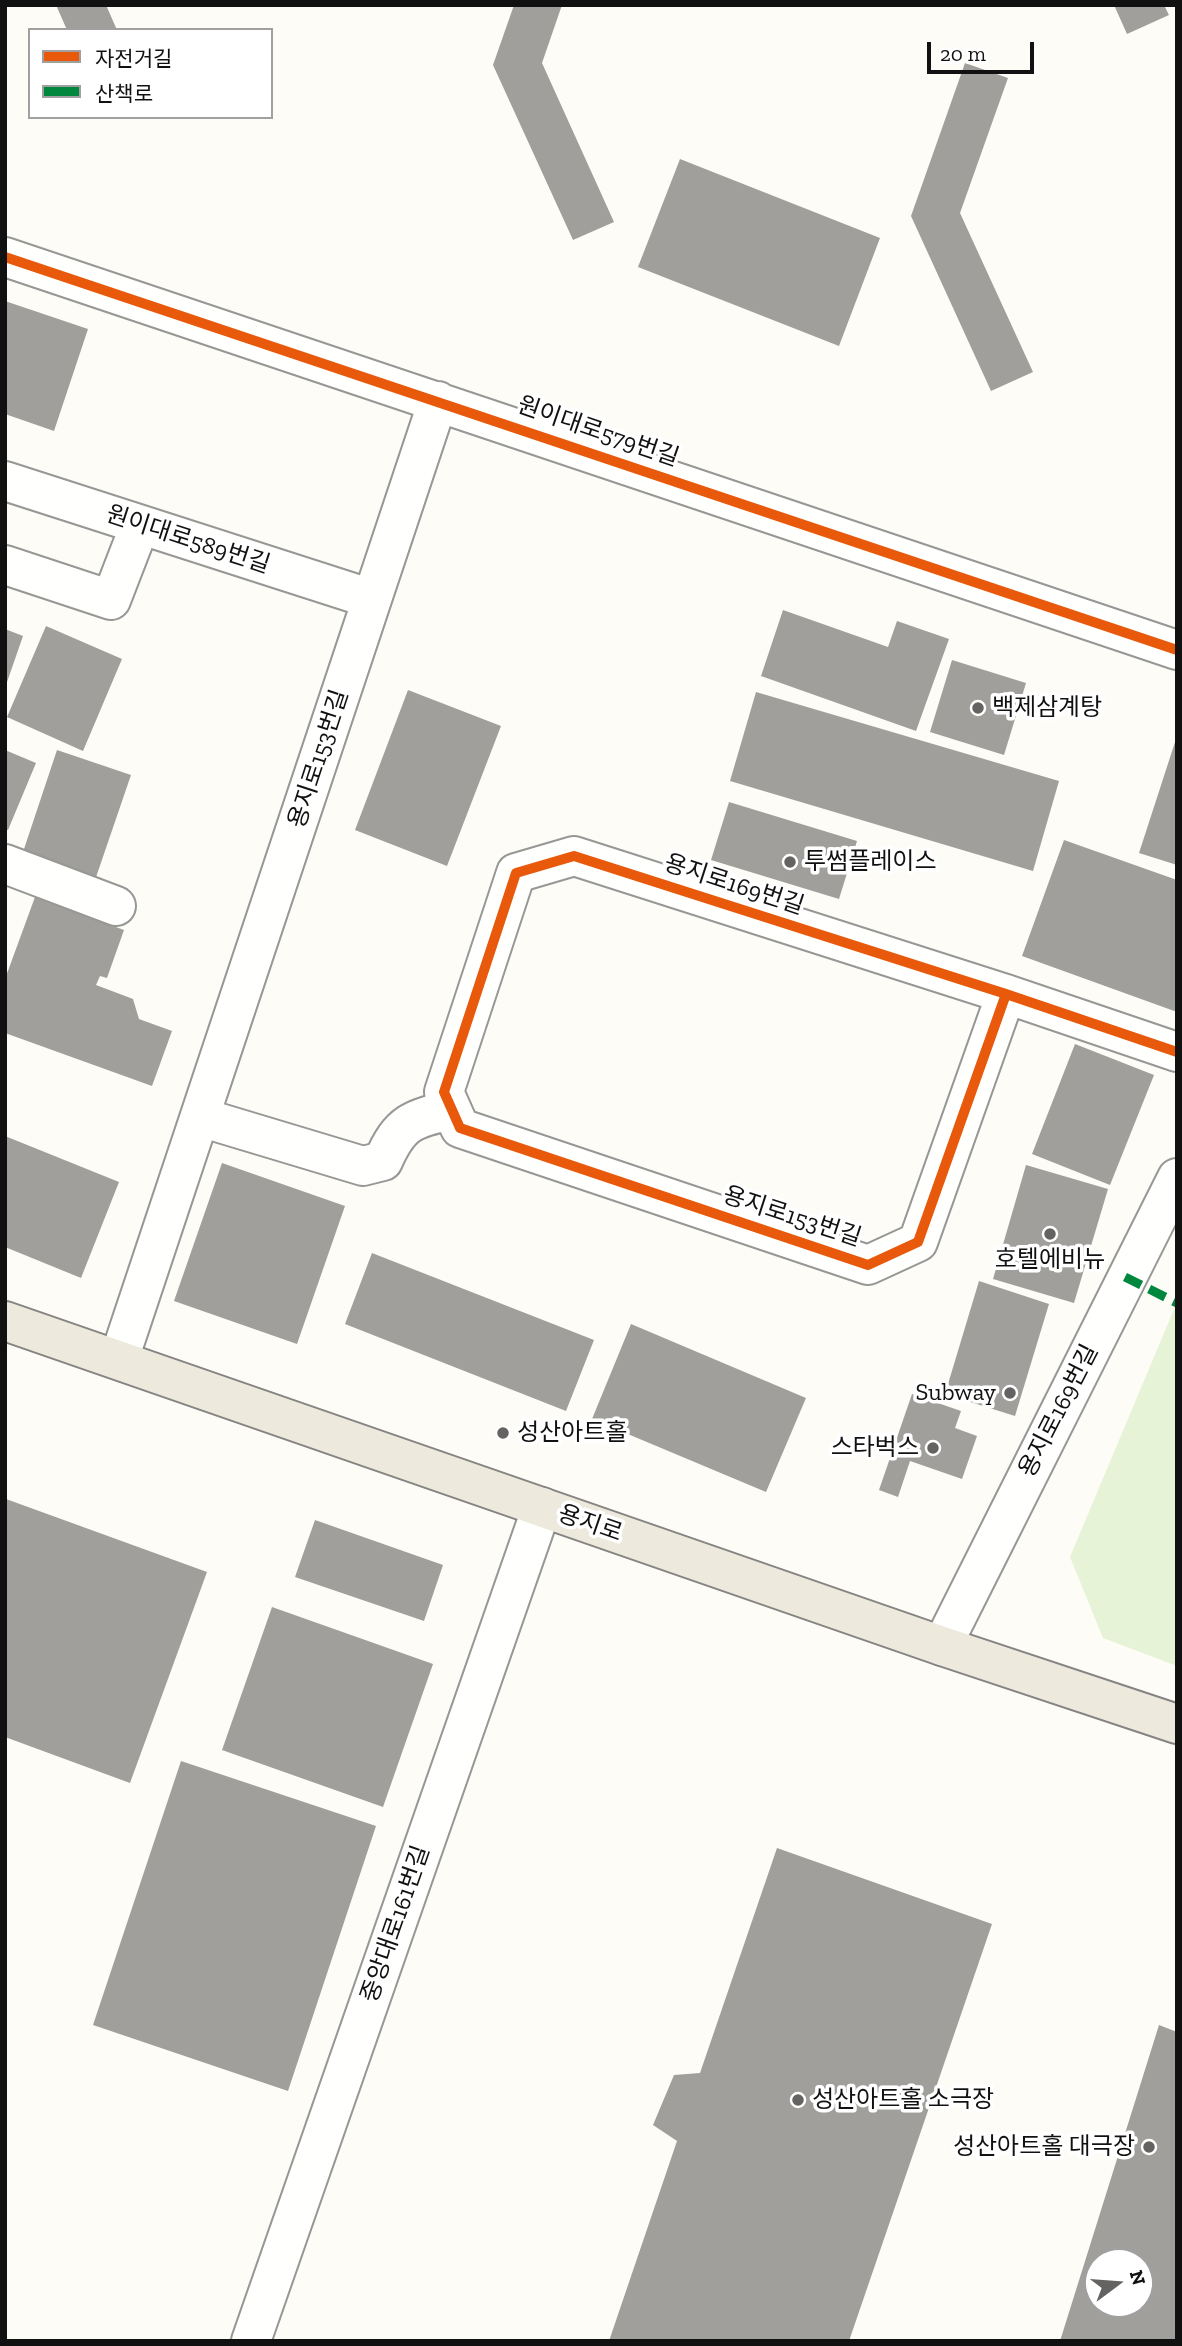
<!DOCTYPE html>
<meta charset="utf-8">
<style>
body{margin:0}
#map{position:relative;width:1182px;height:2346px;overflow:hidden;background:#fdfcf7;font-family:"Zilla Slab","Noto Sans KR",serif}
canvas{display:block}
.frame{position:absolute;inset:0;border:7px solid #111;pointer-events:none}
.legend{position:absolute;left:28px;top:28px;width:245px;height:91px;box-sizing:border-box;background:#fff;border:2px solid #a0a0a0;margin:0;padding:9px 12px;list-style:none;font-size:21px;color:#111}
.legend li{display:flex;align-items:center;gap:14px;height:35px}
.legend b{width:35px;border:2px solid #a0a0a0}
.north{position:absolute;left:1084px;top:2248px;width:70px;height:70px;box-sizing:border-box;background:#fff;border:2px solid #a0a0a0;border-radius:50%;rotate:74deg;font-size:19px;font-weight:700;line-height:28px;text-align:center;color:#111}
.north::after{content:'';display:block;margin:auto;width:24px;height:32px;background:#646362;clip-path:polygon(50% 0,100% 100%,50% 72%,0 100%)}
.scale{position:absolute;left:927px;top:42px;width:107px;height:32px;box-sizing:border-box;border:4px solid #111;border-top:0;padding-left:9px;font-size:21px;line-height:24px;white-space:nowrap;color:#111;-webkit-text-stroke:5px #fff;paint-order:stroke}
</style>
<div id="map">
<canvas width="1182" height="2346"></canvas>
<div class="frame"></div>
<ul class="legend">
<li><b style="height:9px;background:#e8590c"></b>자전거길</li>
<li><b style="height:9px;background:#00873e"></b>산책로</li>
</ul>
<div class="north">N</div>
<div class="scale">20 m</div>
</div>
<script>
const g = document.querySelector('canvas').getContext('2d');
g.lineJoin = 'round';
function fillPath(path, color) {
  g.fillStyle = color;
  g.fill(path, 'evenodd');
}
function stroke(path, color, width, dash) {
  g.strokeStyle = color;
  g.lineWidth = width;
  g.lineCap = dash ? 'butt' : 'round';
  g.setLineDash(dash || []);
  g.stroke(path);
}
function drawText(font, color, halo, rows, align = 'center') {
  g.font = font + ' "Zilla Slab","Noto Sans KR",serif';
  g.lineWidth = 7;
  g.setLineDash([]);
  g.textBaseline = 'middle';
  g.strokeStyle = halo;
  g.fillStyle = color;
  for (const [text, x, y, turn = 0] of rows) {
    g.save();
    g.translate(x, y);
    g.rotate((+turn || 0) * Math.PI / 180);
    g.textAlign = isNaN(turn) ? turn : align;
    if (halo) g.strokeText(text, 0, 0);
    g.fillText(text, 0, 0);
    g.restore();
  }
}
fillPath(new Path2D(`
 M1177 1302V1666L1103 1638 1070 1557Z`), '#e7f3d7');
fillPath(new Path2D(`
 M56 5H106L117 30H67Z
 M514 5H562L542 63 614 222 573 240 493 65Z
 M1114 5H1164L1169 15 1127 34Z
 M965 63 1008 78 960 213 1033 372 991 391 911 216Z
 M680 159 880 238 839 346 638 267Z
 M5 301 88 329 54 431 5 414Z
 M783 610 888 647 897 621 949 639 916 731 761 676Z
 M46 626 122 659 83 751 7 717Z
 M5 629 23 636 6 685H5Z
 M952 660 1026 683 1004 755 930 732Z
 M408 690 501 726 447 866 355 830Z
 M756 692 1059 781 1033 871 730 781Z
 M1176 739H1177V865L1139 853Z
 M5 750 36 763 8 830 5 829Z
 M57 750 131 775 93 886 20 861Z
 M729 802 857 841 839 899 711 860Z
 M1064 840 1177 880V1012L1022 956Z
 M35 897 124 930 107 978 100 976 96 985 133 999 139 1019 172 1031 152 1086 5 1033V979Z
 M1075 1044 1154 1075 1110 1185 1032 1154Z
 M5 1136 119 1182 81 1278 5 1247Z
 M222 1163 345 1206 297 1344 174 1301Z
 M1026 1165 1108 1189 1074 1303 993 1279Z
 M372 1253 594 1340 566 1411 345 1324Z
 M979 1281 1049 1304 1015 1416 945 1394Z
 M631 1324 806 1398 766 1492 592 1419Z
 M912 1394 961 1411 955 1428 977 1436 962 1479 910 1461 898 1497 879 1490Z
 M6 1499 207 1572 130 1783 5 1737Z
 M315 1520 443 1565 424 1621 295 1577Z
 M272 1607 433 1664 383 1807 222 1750Z
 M181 1761 376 1826 288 2091 93 2025Z
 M777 1848 992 1924 849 2341H609L677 2141 653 2125 674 2075 700 2073Z
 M1159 2025 1177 2032V2341H1060ZM1098 2262H1140V2304H1098Z`), '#a19f9c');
const minor = new Path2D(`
 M5 257 1177 650
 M5 481 372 599
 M5 565 111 600 140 525
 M5 864 116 906
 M1006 994 918 1242 868 1265 460 1128 444 1092 516 873 574 856 1006 994 1177 1052
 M200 1117 363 1166 383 1161C400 1122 412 1119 451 1110
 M119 1359 438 401
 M942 1646 1177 1178
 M251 2341 542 1507`);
const major = new Path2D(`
 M5 1321 942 1646 1177 1724`);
stroke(minor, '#979795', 42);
stroke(major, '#858482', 42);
stroke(minor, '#fffffe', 38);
stroke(major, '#ede9dc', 38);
stroke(new Path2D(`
 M1125 1277 1177 1303`), '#00873e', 9, [18, 9]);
stroke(new Path2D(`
 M5 257 1177 650
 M1006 994 918 1242 868 1265 460 1128 444 1092 516 873 574 856 1006 994 1177 1052`), '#e8590c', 10);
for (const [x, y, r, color] of [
 [978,708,7,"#646362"],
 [790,862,7,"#646362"],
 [1050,1234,7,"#646362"],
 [1010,1393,7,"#646362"],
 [503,1433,7,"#646362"],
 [933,1448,7,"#646362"],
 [798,2100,7,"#646362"],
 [1149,2147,7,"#646362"]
]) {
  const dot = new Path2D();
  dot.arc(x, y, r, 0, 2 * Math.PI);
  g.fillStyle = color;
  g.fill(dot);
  stroke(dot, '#fff', 2.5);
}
drawText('24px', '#111', '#fff', [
 ["원이대로579번길",598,432,19],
 ["원이대로589번길",188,540,18],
 ["용지로153번길",319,759,-72],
 ["용지로169번길",734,885,18],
 ["용지로153번길",792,1217,18],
 ["용지로169번길",1059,1411,-63],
 ["용지로",590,1524,19],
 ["중앙대로161번길",396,1924,-71]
]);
drawText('24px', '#111', '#fff', [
 ["백제삼계탕",992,708],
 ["투썸플레이스",804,862],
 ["호텔에비뉴",1050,1260,"center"],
 ["Subway",996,1393,"right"],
 ["성산아트홀",517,1433],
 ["스타벅스",919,1448,"right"],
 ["성산아트홀 소극장",812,2100],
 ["성산아트홀 대극장",1135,2147,"right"]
], 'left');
</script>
